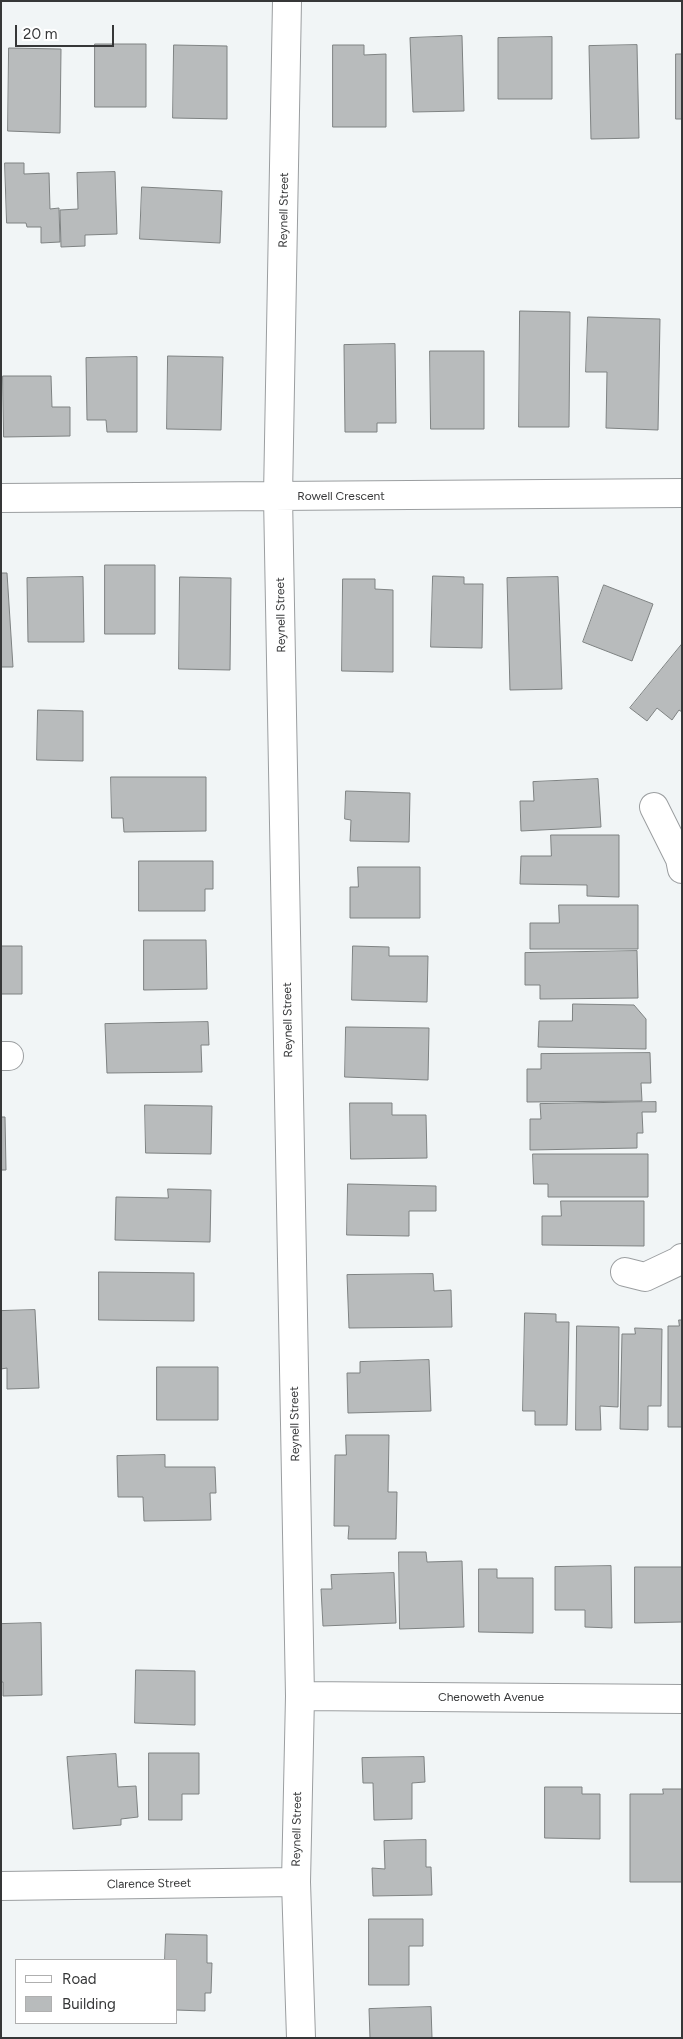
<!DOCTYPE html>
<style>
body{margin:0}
#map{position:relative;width:683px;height:2039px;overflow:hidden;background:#f1f5f6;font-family:Figtree,sans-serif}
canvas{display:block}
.frame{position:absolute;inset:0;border:2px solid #363738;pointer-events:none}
.legend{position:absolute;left:15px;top:1959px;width:162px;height:65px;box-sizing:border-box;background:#fff;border:1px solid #afafaf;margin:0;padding:6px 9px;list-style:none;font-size:15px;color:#363738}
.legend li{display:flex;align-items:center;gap:10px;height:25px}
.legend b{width:25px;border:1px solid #afafaf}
.scale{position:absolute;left:15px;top:25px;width:99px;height:22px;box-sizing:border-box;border:2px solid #363738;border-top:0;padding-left:6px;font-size:15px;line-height:18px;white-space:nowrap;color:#363738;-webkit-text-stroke:4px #fff;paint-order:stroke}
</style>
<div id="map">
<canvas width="683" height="2039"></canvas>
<div class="frame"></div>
<ul class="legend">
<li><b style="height:6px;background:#fff"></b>Road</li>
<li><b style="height:14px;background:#b8bbbc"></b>Building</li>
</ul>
<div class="scale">20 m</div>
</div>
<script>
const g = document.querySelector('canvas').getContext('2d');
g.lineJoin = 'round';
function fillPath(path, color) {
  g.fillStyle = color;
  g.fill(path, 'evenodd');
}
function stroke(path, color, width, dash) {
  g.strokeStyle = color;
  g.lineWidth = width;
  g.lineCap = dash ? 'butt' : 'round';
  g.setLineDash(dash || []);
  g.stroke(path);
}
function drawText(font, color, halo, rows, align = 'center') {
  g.font = font + ' Figtree,sans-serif';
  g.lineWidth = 5;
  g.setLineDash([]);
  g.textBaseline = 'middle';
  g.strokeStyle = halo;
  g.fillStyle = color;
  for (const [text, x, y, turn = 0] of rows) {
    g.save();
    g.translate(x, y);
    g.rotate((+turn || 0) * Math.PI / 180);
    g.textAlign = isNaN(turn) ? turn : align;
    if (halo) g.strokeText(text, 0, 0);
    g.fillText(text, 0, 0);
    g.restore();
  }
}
const building = new Path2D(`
 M462 36 464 111 413 112 410 38Z
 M552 37V99H498V38Z
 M95 44H146V107H95Z
 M174 45 227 46V119L173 118Z
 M333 45H364V55L386 54V127H333Z
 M637 45 639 138 591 139 589 46Z
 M9 48 61 49 60 133 8 131Z
 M676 54H682V119H676Z
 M5 163H24V174L49 173 50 209 59 208 60 242 41 243V227H27L26 223H7Z
 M115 172 117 234 85 235V246L61 247 60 210 78 209 77 173Z
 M142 187 222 191 220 243 140 239Z
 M520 311 570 312 569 427H519Z
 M588 317 660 319 658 430 606 428 607 372H586Z
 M395 344 396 423H377V432H345L344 345Z
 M430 351H484V429H431Z
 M168 356 223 357 221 430 167 429Z
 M137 357V432H107L106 420H87L86 358Z
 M3 376H51L52 407H70V436L4 437Z
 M105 565H155V634H105Z
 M1 573H7L13 667H1Z
 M433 576 464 577V584H483L482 648 431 647Z
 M83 577 84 642H28L27 578Z
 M180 577 231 578 230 670 179 669Z
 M558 577 562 689 510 690 507 578Z
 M343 579H375V589L393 590V672L342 671Z
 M604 585 653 604 632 661 583 642Z
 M682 644V712L679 710 672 720 657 708 647 721 630 708Z
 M38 710 83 711V761L37 760Z
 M111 777H206V831L124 832 123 818H112Z
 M598 779 601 827 521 831 520 801H534L533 782Z
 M346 791 410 793 409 842 350 841 351 820 345 819Z
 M551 835H619V897L587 896V885L520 884 521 856H551Z
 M139 861H213V889H205V911H139Z
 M358 867H420V918H350V887H358Z
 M559 905H638V949H530V923H559Z
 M144 940H206L207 989 144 990Z
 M1 946H22V994H1Z
 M353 946 389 947V956H428L427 1002 352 1000Z
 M637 951 638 998 540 999V985H525V953Z
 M573 1004 634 1005 646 1019V1049L538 1047 539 1021H572Z
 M208 1022 209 1045H201L202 1072 107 1073 105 1024Z
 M346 1027 429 1028 428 1080 345 1077Z
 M650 1053 651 1083H641L642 1101 527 1102V1069H541V1054Z
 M656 1102V1112H642L643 1133H637V1148L530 1150V1119H541L540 1104Z
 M350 1103H392V1115H426L427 1158 351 1159Z
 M145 1105 212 1106 211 1154 146 1153Z
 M1 1117H5L6 1170H1Z
 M533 1154H648V1197H548V1184H534Z
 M348 1184 436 1186V1211H409V1236L347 1235Z
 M168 1189 211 1190 210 1242 115 1240 116 1197 168 1198Z
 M561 1201H644V1246L542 1245V1216H561Z
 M99 1272 194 1273V1321L99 1320Z
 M433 1274 434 1291 451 1290 452 1327 349 1328 347 1275Z
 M35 1310 39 1388 7 1389V1368L1 1369V1311Z
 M525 1313 556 1314V1322H569L567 1425H535V1411H523Z
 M679 1320H682V1427H668V1326H679Z
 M577 1326 619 1327 618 1407 600 1406 601 1430H576Z
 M635 1328 662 1329 661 1406H648V1430L620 1429 622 1334H635Z
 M429 1360 431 1411 348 1413 347 1373H360V1362Z
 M157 1367H218V1420H157Z
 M346 1435H389L388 1492H397L396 1539H348L349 1526H334L335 1455H346Z
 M165 1455V1467H215L216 1493H210L211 1520 144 1521 143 1497H118L117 1456Z
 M399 1552H426L427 1562 462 1561 464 1627 400 1629Z
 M611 1566 612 1628 585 1627V1610H555V1567Z
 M635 1567H682V1622L635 1623Z
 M479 1569H497V1578H533V1633L479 1632Z
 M394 1573 396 1623 323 1626 321 1589H332L331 1575Z
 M41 1623 42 1695 3 1696V1682H1V1624Z
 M136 1670 195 1671V1725L135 1723Z
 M149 1753H199V1794H182V1820H149Z
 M116 1754 118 1787 136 1786 138 1817 121 1819V1825L73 1829 67 1757Z
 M424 1757 425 1782 412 1783V1819L374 1820 373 1783H363L362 1758Z
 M545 1787H582V1794H600V1839L545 1838Z
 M663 1789H682V1882H630V1794H663Z
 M426 1840V1867H431L432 1895 373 1896 372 1868 385 1869 384 1841Z
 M369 1919H423V1946H409V1985H369Z
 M166 1934 207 1935V1963H212L211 1993H205V2011L176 2010V1960H165Z
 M431 2007 432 2038H370L369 2009Z`);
fillPath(building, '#b8bbbc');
stroke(building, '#7e8282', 1);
const street = new Path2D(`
 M287 1 278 496 300 1696 296 1882 301 2038
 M1 498 682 493
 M654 807 680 859 682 869
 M1 1056H9
 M625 1272 645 1277 679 1261 682 1258
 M300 1696 682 1699
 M1 1886 296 1882`);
stroke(street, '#9b9ea0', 30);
stroke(street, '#fff', 28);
drawText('12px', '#363738', '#fff', [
 ["Reynell Street",284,210,-89],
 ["Rowell Crescent",341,496],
 ["Reynell Street",281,615,-91],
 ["Reynell Street",288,1020,-91],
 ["Reynell Street",295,1424,-91],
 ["Chenoweth Avenue",491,1697],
 ["Reynell Street",297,1829,-89],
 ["Clarence Street",149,1884,-1]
]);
</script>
